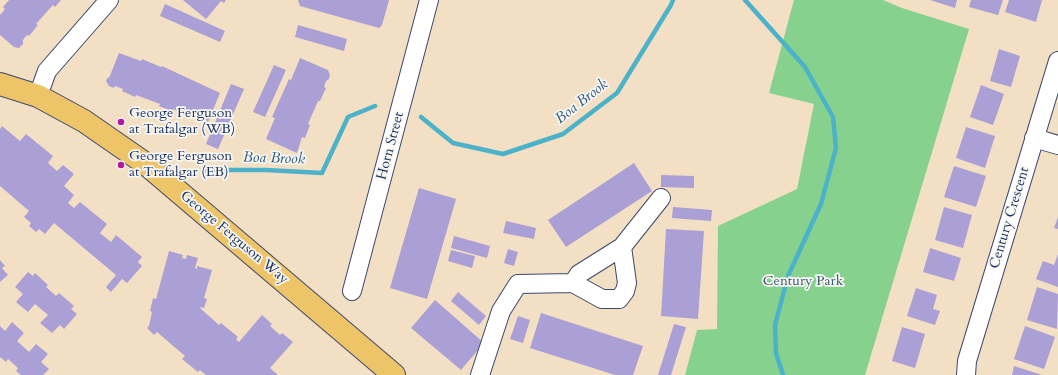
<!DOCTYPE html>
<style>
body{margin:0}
canvas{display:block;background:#f3dfc3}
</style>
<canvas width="1058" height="375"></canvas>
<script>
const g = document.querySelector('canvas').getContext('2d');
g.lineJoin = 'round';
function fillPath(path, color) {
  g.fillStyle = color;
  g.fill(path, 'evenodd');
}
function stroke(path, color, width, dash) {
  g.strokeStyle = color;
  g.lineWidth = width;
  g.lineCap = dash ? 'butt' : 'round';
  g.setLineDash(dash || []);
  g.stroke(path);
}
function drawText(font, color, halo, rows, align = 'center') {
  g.font = font + ' Cardo,serif';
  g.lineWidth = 3.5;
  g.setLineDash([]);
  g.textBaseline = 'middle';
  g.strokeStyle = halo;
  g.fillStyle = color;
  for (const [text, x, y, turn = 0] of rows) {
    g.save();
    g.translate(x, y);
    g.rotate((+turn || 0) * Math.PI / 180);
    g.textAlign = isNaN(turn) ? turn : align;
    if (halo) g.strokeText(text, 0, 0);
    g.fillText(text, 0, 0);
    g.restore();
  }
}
fillPath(new Path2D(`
 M794 0H883L902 8 969 29 865 375H685L697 330 717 329 718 226 797 189 814 104 769 93Z`), '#86d18e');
stroke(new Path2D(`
 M745 0 805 67 833 117 836 148 821 204 788 276 775 325 776 353 783 375
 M421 117 453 143 503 154 563 134 617 93 671 5 673 0
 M205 170H266L322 173 348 117 375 106`), '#4bb2ca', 4.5);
fillPath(new Path2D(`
 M9 0H61L55 7 53 5 36 24 38 25 29 36 27 35 23 40V44L19 48 14 47 0 35V15L5 9 3 7Z
 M183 0H226L224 3 221 1 206 19Z
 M298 0H389L382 25 379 28 300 6Z
 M930 0H957L955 8Z
 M971 0H1003L998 15 969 7Z
 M1009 0H1042L1036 22 1005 12Z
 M165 4 225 31 220 42 160 16Z
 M298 25 347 39 344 51 295 37Z
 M999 49 1020 56 1011 87 990 81Z
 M119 53 141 61 142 59 161 67 162 66 220 93 208 122 204 123 199 121V118L191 114 190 116 173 109 172 111 159 106 160 104 136 95 135 97 122 91 123 89 115 86 114 88 109 86 106 81 108 77 109 78Z
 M300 58 328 70 330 75 329 79 326 81 324 87 326 88 320 101H318L308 124 310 125 305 138 302 137 297 153 266 139 275 118 272 117 289 79 291 80Z
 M274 65 286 70 265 117 253 112Z
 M231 84 244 89 218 149 206 144Z
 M981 85 1004 94 993 125 970 117Z
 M2 126 20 141 26 134 53 156 48 163 57 171 63 165 74 174 64 186 74 195 68 203 74 208 80 202 107 224 100 233 111 242 116 235 142 257 138 262 142 266 127 283 122 279 111 292 106 287 116 275 54 223 45 234 39 229 36 232 29 226 31 223 24 217 29 211 0 186V129Z
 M966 127 995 136 985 168 956 158Z
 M634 163 652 191 566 247 548 220Z
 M954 166 986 176 976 207 944 197Z
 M661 175 694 176V188L661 187Z
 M419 188 456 199 427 299 390 288Z
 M673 207 712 210 711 221 672 218Z
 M944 207 972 215 963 248 935 240Z
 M1058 217V229L1054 228Z
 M506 221 536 228 534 239 503 233Z
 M666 229 704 231 698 319 661 316Z
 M454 236 490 246 487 258 451 248Z
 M930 248 961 258 954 281 923 272Z
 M508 249 518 252 514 266 504 263Z
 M451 250 475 256 472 268 448 261Z
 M169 251 183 255 182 258 186 259 187 255 198 258 195 268 197 269V266L212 270 204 298 207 299 204 308 200 307 201 309 219 325 221 323 238 337 236 339 239 342 262 315 272 324 270 326 280 335 282 333 293 342 270 368 278 375H206L200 370 198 372 182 359 185 356 157 332 154 335 147 328 149 326 152 312 150 311 153 298 156 299Z
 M1058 254V287L1036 279 1043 261 1054 265Z
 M0 260 5 266 2 268 8 275 0 282Z
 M28 272 33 276 35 273 48 285 46 287 56 296 59 293 74 306 71 309 77 314 64 329 60 325 52 333 40 323 48 315 35 304 28 312 16 302 23 294 15 287Z
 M1037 287 1058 294 1057 329 1027 320Z
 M916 288 937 295 933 309 940 311 935 325 907 316Z
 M458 292 486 316 479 325 451 301Z
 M435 300 484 343 461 370 411 328Z
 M541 313 643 346 633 375H615L530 348Z
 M518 316 530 320 523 343 510 339Z
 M12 322 24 333 17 341 29 352 36 344 48 354 41 362 49 369 43 375H21L16 371 18 368 8 359 6 362 0 357V326L5 331Z
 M674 324 686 327 671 375H658Z
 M1025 326 1055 337 1044 369 1014 359Z
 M902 327 925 334 915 368 892 361Z
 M1014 366 1042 375H1012Z`), '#aaa0d6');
const minor = new Path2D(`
 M38 96 47 71 109 0
 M1034 138 1058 145
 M573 283 579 274 622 247 661 198
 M352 291 429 0
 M480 375 501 311 518 284 573 283 602 299H619L625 291 627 283 622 247
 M966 375 967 361 1058 61`);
const major = new Path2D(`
 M0 84 38 96 84 121 146 164 394 375`);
stroke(minor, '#3b496d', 20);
stroke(major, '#3b496d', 24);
stroke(minor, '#fff', 18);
stroke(major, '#eec469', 22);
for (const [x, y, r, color] of [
 [121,122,4,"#b5179e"],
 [121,165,4,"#b5179e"]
]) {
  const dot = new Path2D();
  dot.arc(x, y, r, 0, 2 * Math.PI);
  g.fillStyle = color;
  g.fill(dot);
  stroke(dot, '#f6f6f2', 1.5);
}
drawText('14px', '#1b2f5e', '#f6f6f2', [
 ["George Ferguson",129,114],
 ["at Trafalgar (WB)",129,130],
 ["George Ferguson",129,157],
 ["at Trafalgar (EB)",129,173]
], 'left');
drawText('14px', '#1b2f5e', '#f6f6f2', [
 ["Horn Street",391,146,-75],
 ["Century Crescent",1010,218,-73],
 ["George Ferguson Way",234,238,40]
]);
drawText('14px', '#36586a', '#f6f6f2', [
 ["Century Park",803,282]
]);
drawText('italic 15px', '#29567e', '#f6f6f2', [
 ["Boa Brook",582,102,-38],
 ["Boa Brook",274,159,2]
]);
</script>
